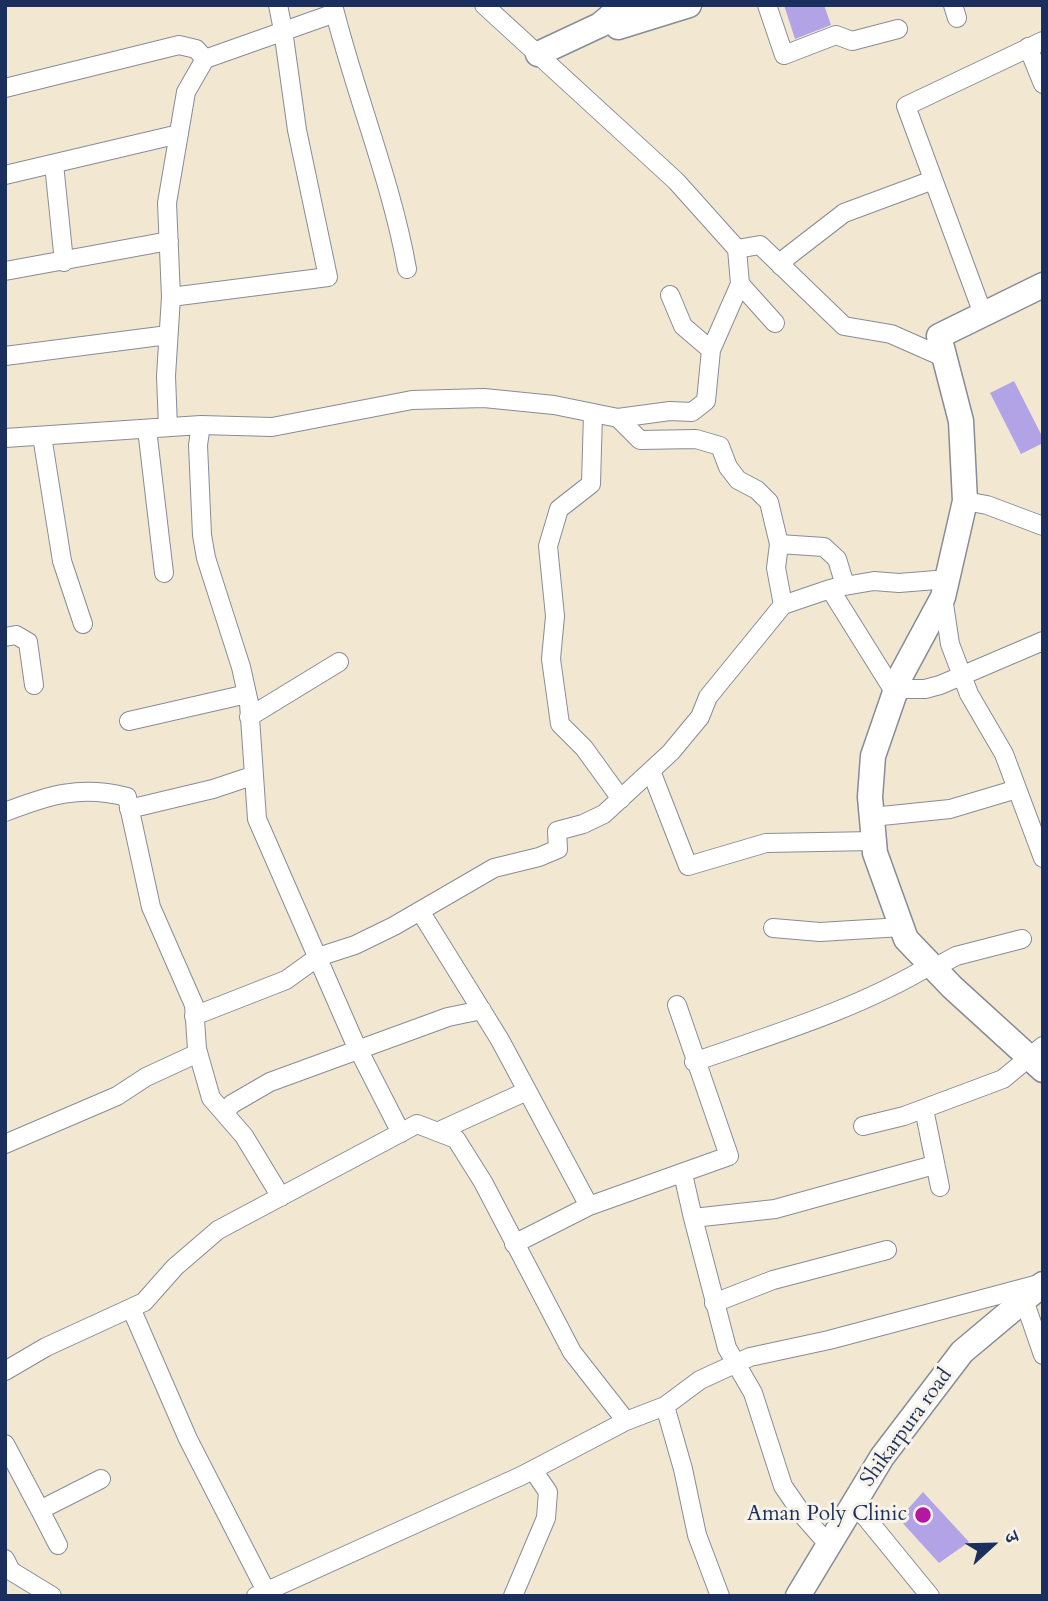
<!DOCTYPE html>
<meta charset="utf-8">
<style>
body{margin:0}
#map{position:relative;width:1048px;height:1601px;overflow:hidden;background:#f2e8d1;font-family:Cardo,"Noto Serif Devanagari",serif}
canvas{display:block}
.frame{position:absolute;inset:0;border:7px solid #1b2f5e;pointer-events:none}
.north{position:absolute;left:957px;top:1510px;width:70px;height:70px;-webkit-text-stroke:5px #f7f3e8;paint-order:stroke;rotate:68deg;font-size:19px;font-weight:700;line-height:28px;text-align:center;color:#1b2f5e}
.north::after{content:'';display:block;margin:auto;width:24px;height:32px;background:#1b2f5e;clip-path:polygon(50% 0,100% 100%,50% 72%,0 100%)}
</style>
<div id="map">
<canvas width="1048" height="1601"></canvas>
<div class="frame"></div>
<div class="north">उ</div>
</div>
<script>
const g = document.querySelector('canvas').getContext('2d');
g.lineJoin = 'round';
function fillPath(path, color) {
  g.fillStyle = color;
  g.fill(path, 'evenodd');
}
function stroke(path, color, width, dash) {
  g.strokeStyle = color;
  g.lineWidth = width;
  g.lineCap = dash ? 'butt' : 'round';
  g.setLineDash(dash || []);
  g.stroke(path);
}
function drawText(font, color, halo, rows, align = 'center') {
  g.font = font + ' Cardo,serif';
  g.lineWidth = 6;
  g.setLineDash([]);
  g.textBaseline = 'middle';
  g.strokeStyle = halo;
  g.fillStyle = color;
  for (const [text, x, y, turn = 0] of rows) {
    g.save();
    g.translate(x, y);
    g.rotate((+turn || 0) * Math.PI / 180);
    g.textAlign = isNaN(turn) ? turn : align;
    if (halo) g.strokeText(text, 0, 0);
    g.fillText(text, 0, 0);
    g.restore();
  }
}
fillPath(new Path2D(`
 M784 5H824L831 25 795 39Z
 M1014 381 1043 438V443L1021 454 990 393Z
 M923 1492 969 1542 939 1563 899 1519Z`), '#b1a3e5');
const street = new Path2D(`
 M278 5 283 30 297 130 328 277 171 297 167 203 186 92 205 59 335 13
 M333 5C355 94 391 179 407 269
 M484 5 676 181 737 249 760 245 844 326 891 334 943 357
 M767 5 784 55 836 35 852 41 898 29
 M953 5 957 18
 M1028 47 1043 84
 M5 88 179 45 196 49 205 59
 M54 164 64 262
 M5 175 179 134
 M737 249 740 284 775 323
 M781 266 787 257 844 213 933 180
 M5 271 169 241
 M670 295 683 326 711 350
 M983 314 906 106 1043 41
 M5 356 168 335
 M593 413 591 484 559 509 548 546 555 616 551 659 560 724 584 748 621 799
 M618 418 640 440 696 439 720 446 728 467 738 480 757 490 769 502 779 544 824 547 837 559 845 585
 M201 425 272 427 412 400 484 398 554 405 618 418 670 411 692 412 706 401 711 350 740 284
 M168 427 166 376 171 297
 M147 429 164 573
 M42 436 62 561 83 624
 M5 438 201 425 198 445 202 535 206 558 241 667 249 703 257 819 354 1041 401 1133
 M965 501 987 505 1043 526
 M779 544 776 568 783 605
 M833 588 874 581 899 583 948 579
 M943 597 950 644 969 694 1004 754 1043 858
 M5 637 16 635 28 642 34 685
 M897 689H925L940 685 1043 641
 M249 717 339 662
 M129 721 247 694
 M651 771 688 866 766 843 874 841
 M129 809 213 789 252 776
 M5 812C49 795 80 785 127 797L151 907 194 1005 197 1049 211 1098 244 1136 281 1197
 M872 817 950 809 1017 789
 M420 911 500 1040 589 1206 514 1244
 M773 928 820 932 902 927
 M934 968 956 956 1022 939
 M194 1016 286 980 318 957 355 945 394 926 494 868 539 857 558 849 557 831 583 824 604 814 671 752 700 717 708 697 783 605 830 589 895 693
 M694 1062C774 1034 858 1009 931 965
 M924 1109 940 1187
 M224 1113 232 1104 270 1082 448 1017 482 1010
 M863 1126 904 1116 1003 1079 1043 1046
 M437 1132 527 1091
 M5 1144 117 1096 146 1077 198 1053
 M683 1174 693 1218 775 1209 934 1165
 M589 1206 729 1156 677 1005
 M693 1218 727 1348 753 1393 783 1486 805 1518 829 1545
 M1024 1300 1043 1355
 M714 1303 773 1280 887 1250
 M131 1308 188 1439 266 1591
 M5 1371 46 1347 144 1302 175 1267 218 1230 417 1124 456 1139 483 1182 572 1352 626 1421 665 1406
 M5 1444 40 1510 101 1479
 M854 1503 930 1596
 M40 1510 58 1545
 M5 1559 11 1571 52 1596
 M256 1596 521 1476 626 1421
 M513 1596 546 1518 548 1492 533 1470
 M720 1596 697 1535 683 1469 665 1406 700 1380 750 1357 829 1340 1039 1284`);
const secondary = new Path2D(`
 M618 27 689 5
 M538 54 600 25 613 14 637 5
 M1043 285 939 336 961 421 965 501 943 597 901 675 873 756 870 797 875 853 906 939 952 987 1043 1070
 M798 1596 882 1457 962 1352 1043 1284`);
stroke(street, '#868c98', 20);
stroke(secondary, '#868c98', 27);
stroke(street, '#fff', 18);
stroke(secondary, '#fff', 24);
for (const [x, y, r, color] of [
 [923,1515,9,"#b5179e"]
]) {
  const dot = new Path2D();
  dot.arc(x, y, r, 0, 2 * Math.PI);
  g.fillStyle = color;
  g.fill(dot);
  stroke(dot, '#f7f3e8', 2.5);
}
drawText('21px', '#1b2f5e', '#f7f3e8', [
 ["Shikarpura road",907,1428,-54]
]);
drawText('21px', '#1b2f5e', '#f7f3e8', [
 ["Aman Poly Clinic",907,1515]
], 'right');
</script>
